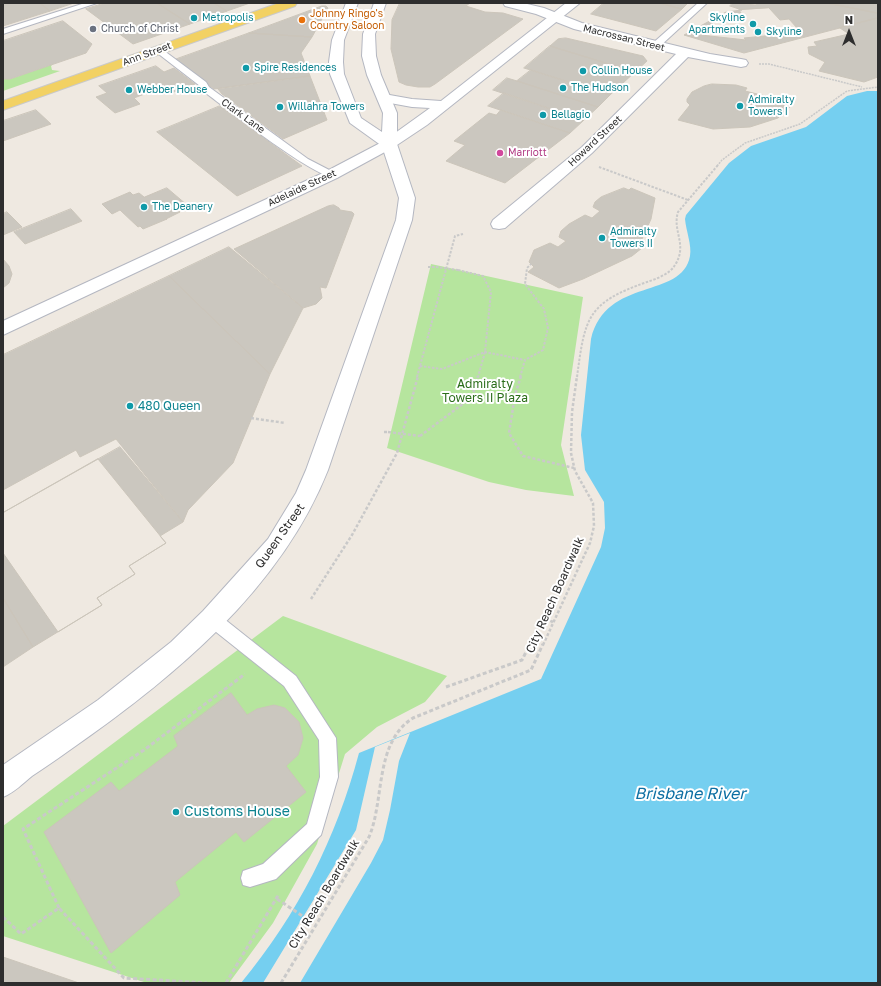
<!DOCTYPE html>
<style>
body{margin:0}
#map{position:relative;width:881px;height:986px;overflow:hidden;background:#efe9e1;font-family:"Golos Text",sans-serif}
canvas{display:block}
.frame{position:absolute;inset:0;border:4px solid #2e2e2e;pointer-events:none}
.north{position:absolute;left:829px;top:12px;width:40px;height:40px;-webkit-text-stroke:3px #fff;paint-order:stroke;rotate:0deg;font-size:11px;font-weight:700;line-height:16px;text-align:center;color:#2e2e2e}
.north::after{content:'';display:block;margin:auto;width:14px;height:18px;background:#2e2e2e;clip-path:polygon(50% 0,100% 100%,50% 72%,0 100%)}
</style>
<div id="map">
<canvas width="881" height="986"></canvas>
<div class="frame"></div>
<div class="north">N</div>
</div>
<script>
const g = document.querySelector('canvas').getContext('2d');
g.lineJoin = 'round';
function fillPath(path, color) {
  g.fillStyle = color;
  g.fill(path, 'evenodd');
}
function stroke(path, color, width, dash) {
  g.strokeStyle = color;
  g.lineWidth = width;
  g.lineCap = dash ? 'butt' : 'round';
  g.setLineDash(dash || []);
  g.stroke(path);
}
function drawText(font, color, halo, rows, align = 'center') {
  g.font = font + ' "Golos Text",sans-serif';
  g.lineWidth = 4;
  g.setLineDash([]);
  g.textBaseline = 'middle';
  g.strokeStyle = halo;
  g.fillStyle = color;
  for (const [text, x, y, turn = 0] of rows) {
    g.save();
    g.translate(x, y);
    g.rotate((+turn || 0) * Math.PI / 180);
    g.textAlign = isNaN(turn) ? turn : align;
    if (halo) g.strokeText(text, 0, 0);
    g.fillText(text, 0, 0);
    g.restore();
  }
}
fillPath(new Path2D(`
 M53 64 51 66 52 70 60 71 3 91V79H10Z
 M431 264 583 297 561 445 574 496 526 490 489 482 387 448Z
 M283 616 447 676 425 702 377 727 345 754 317 844 273 923 229 983H147L3 936V826Z`), '#b6e59e');
fillPath(new Path2D(`
 M867 91H878V983H241C298 914 336 839 359 753L541 679 601 547 605 528 604 502 585 470 581 435 591 339C606 276 682 300 690 256 692 245 686 231 685 219L686 215 729 163 751 146 806 127 847 96Z`), '#75cff0');
fillPath(new Path2D(`
 M410 733 399 761 390 810 383 840 371 863 300 983H263L356 830 375 747Z`), '#efe9e1');
const building = new Path2D(`
 M3 3H40L50 11 3 26Z
 M40 3H74L50 11Z
 M105 3H157L190 24 133 44 86 9Z
 M157 3H214L227 11 190 24Z
 M214 3H250L227 11Z
 M400 3H470L466 6 485 12 503 13 523 19 435 84 430 87H418L406 85 399 82 391 49 392 20Z
 M604 3H660L682 9 656 31 591 14Z
 M660 3H688L682 9Z
 M733 3 756 5 757 3H827L878 13V18L744 53 684 35 726 12 742 10 730 6Z
 M827 3H878V13Z
 M322 6H326L328 8 312 37 249 33Z
 M769 8 780 20 789 19 797 28 790 29 794 33 744 38 746 40 701 35 721 15 741 13 739 10Z
 M878 18V77L864 82 819 71 825 62 809 54 808 47 817 46 814 42 849 34 840 28Z
 M63 21 92 44 86 53 10 79H3V41Z
 M249 33 312 37 301 53 310 76 214 89 174 60Z
 M566 38 643 56 647 61 635 72 550 46 558 39Z
 M550 46 635 72 610 95 524 68Z
 M156 66 164 72 174 68 195 84 171 93 163 87 134 98 140 104 115 113 96 97 107 93 99 86Z
 M531 70 610 95 598 107 517 81Z
 M310 76 327 120 283 139 222 94 218 89Z
 M507 78 517 81 598 107 584 120 493 90Z
 M712 84 736 85 747 88 745 91 790 102 791 106 778 118 750 127 713 129 678 120 690 105 687 102V99L692 92 704 86Z
 M504 93 584 120 570 133 488 106Z
 M220 106 302 166 237 196 157 132Z
 M36 110 51 124 3 141V121Z
 M501 110 570 133 505 183 446 161 465 145 454 141 489 113 496 115Z
 M167 188 187 205 177 210 180 212 166 219H167L143 229 140 226 138 227 120 210 112 214 102 204 130 192 133 195 139 193 144 197Z
 M624 188 629 190 631 188 655 198 651 219 642 239V248L632 256 583 279 559 288 528 272 534 267 529 262 534 250 550 243 558 247 566 241 559 237 561 231 569 224 585 215 592 218 600 211 593 207 595 202 601 197Z
 M334 205 339 208 340 210 352 212 354 214 326 288 320 287 322 298 316 304 303 308 234 249 328 206Z
 M71 209 82 221 25 244 14 232Z
 M7 212 22 227 3 235V214Z
 M229 247 303 308 270 374 169 276Z
 M3 259 9 266 12 274 9 283 3 288Z
 M169 276 270 374 233 463 188 510 183 522 116 439 80 457 76 450 3 490V355Z
 M120 447 183 522 160 536 166 543 129 566 135 574 97 598 102 605 33 647 3 598V513Z
 M98 459 166 543 129 566 135 574 97 598 102 605 58 632 3 553V513Z
 M3 598 33 647 3 667Z
 M231 693 247 715 257 709 274 705 285 708 299 722 303 738 298 755 286 766 306 792 244 842 236 832 175 882 180 895 111 953 44 832 111 782 119 791 178 746 174 736Z
 M3 957 79 983H3Z`);
fillPath(building, '#cbc7bf');
stroke(building, '#cbc5ba', 1);
const service = new Path2D(`
 M85 3H97L3 34V29Z
 M698 3H707L659 47H653L652 45 653 43Z
 M159 47 206 82 209 87 308 159 335 173 336 175 335 177C318 181 222 105 203 91L200 86 156 52 155 50 156 48Z
 M212 612 218 614 296 676 336 738 338 777 321 835 276 879 250 887 243 885 241 878 243 871 263 864 307 824 320 777 319 740 284 686 206 624 204 619 206 614Z`);
const minor = new Path2D(`
 M503 3H523L544 8 582 23 710 54 741 59 746 60 748 63 746 66 741 67 688 57 592 153 505 228 499 229 493 228 491 224 493 220 582 147 676 54 574 29 536 14 505 6Z`);
const tertiary = new Path2D(`
 M566 3H580L427 125 394 147 337 178 3 335V321L325 172 384 141 430 108 412 107 379 101 377 98 379 95 384 94 412 99 441 101Z`);
const secondary = new Path2D(`
 M346 3H358L344 40 343 62 344 74 361 118 382 132 383 113 367 75 362 56 363 34 374 3H386L375 34 376 56 381 75 397 113V144L415 198 412 220 328 470C280 591 171 680 67 752 56 760 44 768 32 776 22 784 15 792 3 797V765L98 700 171 642 203 611 268 539 296 493 306 470 396 220 399 198 382 146 350 123 330 74 329 62 332 40Z`);
const primary = new Path2D(`
 M279 3H297L295 6 3 110V101Z`);
stroke(service, '#b4b7c1', 2);
stroke(minor, '#b4b7c1', 2);
stroke(tertiary, '#b4b7c1', 2);
stroke(secondary, '#b4b7c1', 2);
stroke(primary, '#c9c9c9', 2);
stroke(new Path2D(`
 M759 64H769L862 87
 M717 166 722 160 745 143 800 124 847 91 878 87`), '#c9c9c9', 1.5, [2, 1]);
stroke(new Path2D(`
 M599 167 688 200
 M428 267H436
 M458 270 483 276 491 292 485 352 478 377
 M420 366 442 369 485 352 525 360
 M417 377 455 236 463 234
 M520 377 525 360 543 350 548 328 544 309 525 284 527 268 531 264
 M577 377C585 317 587 303 647 282 656 279 670 274 675 265 688 245 672 231 678 212L718 165`), '#c9c9c9', 2, [2.5, 1.5]);
stroke(new Path2D(`
 M521 376 515 395 509 433 523 456 574 468
 M251 418 285 423
 M384 432H388
 M420 436 472 397 478 376
 M311 599 352 535 397 453 418 376
 M529 645 542 617 553 622
 M543 645 590 543 594 526 593 503 575 471 571 453 572 412 577 376`), '#c9c9c9', 2.5, [3, 2]);
stroke(new Path2D(`
 M446 687 522 660 530 644
 M277 899 316 925
 M59 908 23 829 144 750 245 674
 M3 917 21 934 59 908 124 978 207 983
 M226 983 279 894
 M281 983 369 837C385 799 374 743 413 718L531 670 543 644`), '#c9c9c9', 3, [4, 2.5]);
fillPath(service, '#fff');
fillPath(minor, '#fff');
fillPath(tertiary, '#fff');
fillPath(secondary, '#fff');
fillPath(primary, '#f2d163');
stroke(new Path2D(`
 M436 267 458 270`), '#c9c9c9', 2, [2.5, 1.5]);
stroke(new Path2D(`
 M388 432 420 436`), '#c9c9c9', 2.5, [3, 2]);
for (const [x, y, r, color] of [
 [194,18,4,"#0f9aa8"],
 [302,20,4,"#e8710a"],
 [753,24,4,"#0f9aa8"],
 [93,29,4,"#6b7280"],
 [758,32,4,"#0f9aa8"],
 [246,68,4,"#0f9aa8"],
 [583,71,4,"#0f9aa8"],
 [563,88,4,"#0f9aa8"],
 [129,90,4,"#0f9aa8"],
 [740,106,4,"#0f9aa8"],
 [280,107,4,"#0f9aa8"],
 [543,115,4,"#0f9aa8"],
 [500,153,4,"#d1479c"],
 [144,207,4,"#0f9aa8"],
 [602,238,4,"#0f9aa8"],
 [130,406,4,"#0f9aa8"],
 [176,812,4,"#0f9aa8"]
]) {
  const dot = new Path2D();
  dot.arc(x, y, r, 0, 2 * Math.PI);
  g.fillStyle = color;
  g.fill(dot);
  stroke(dot, '#fff', 1.5);
}
drawText('10px', '#c56008', '#fff', [
 ["Johnny Ringo's",310,14],
 ["Country Saloon",310,26]
], 'left');
drawText('10px', '#0d838f', '#fff', [
 ["Metropolis",202,18],
 ["Skyline",745,18,"right"],
 ["Apartments",745,30,"right"],
 ["Skyline",766,32],
 ["Spire Residences",254,68],
 ["Collin House",591,71],
 ["The Hudson",571,88],
 ["Webber House",137,90],
 ["Admiralty",748,100],
 ["Towers I",748,112],
 ["Willahra Towers",288,107],
 ["Bellagio",551,115],
 ["The Deanery",152,207],
 ["Admiralty",610,232],
 ["Towers II",610,244]
], 'left');
drawText('10px', '#5b616d', '#fff', [
 ["Church of Christ",101,29]
], 'left');
drawText('10px', '#2e2e2e', '#fff', [
 ["Macrossan Street",624,38,14],
 ["Ann Street",147,54,-20],
 ["Clark Lane",243,116,36],
 ["Howard Street",595,141,-43],
 ["Adelaide Street",302,188,-25]
]);
drawText('10px', '#b23c85', '#fff', [
 ["Marriott",508,153]
], 'left');
drawText('12px', '#2c6e1b', '#fff', [
 ["Admiralty",485,384],
 ["Towers II Plaza",485,398]
]);
drawText('12px', '#0d838f', '#fff', [
 ["480 Queen",138,406]
], 'left');
drawText('12px', '#2e2e2e', '#fff', [
 ["Queen Street",280,536,-55],
 ["City Reach Boardwalk",555,595,-66],
 ["City Reach Boardwalk",324,894,-59]
]);
drawText('14px', '#0d838f', '#fff', [
 ["Customs House",184,812]
], 'left');
drawText('italic 16px', '#0d6fa3', '#fff', [
 ["Brisbane River",690,794]
]);
</script>
